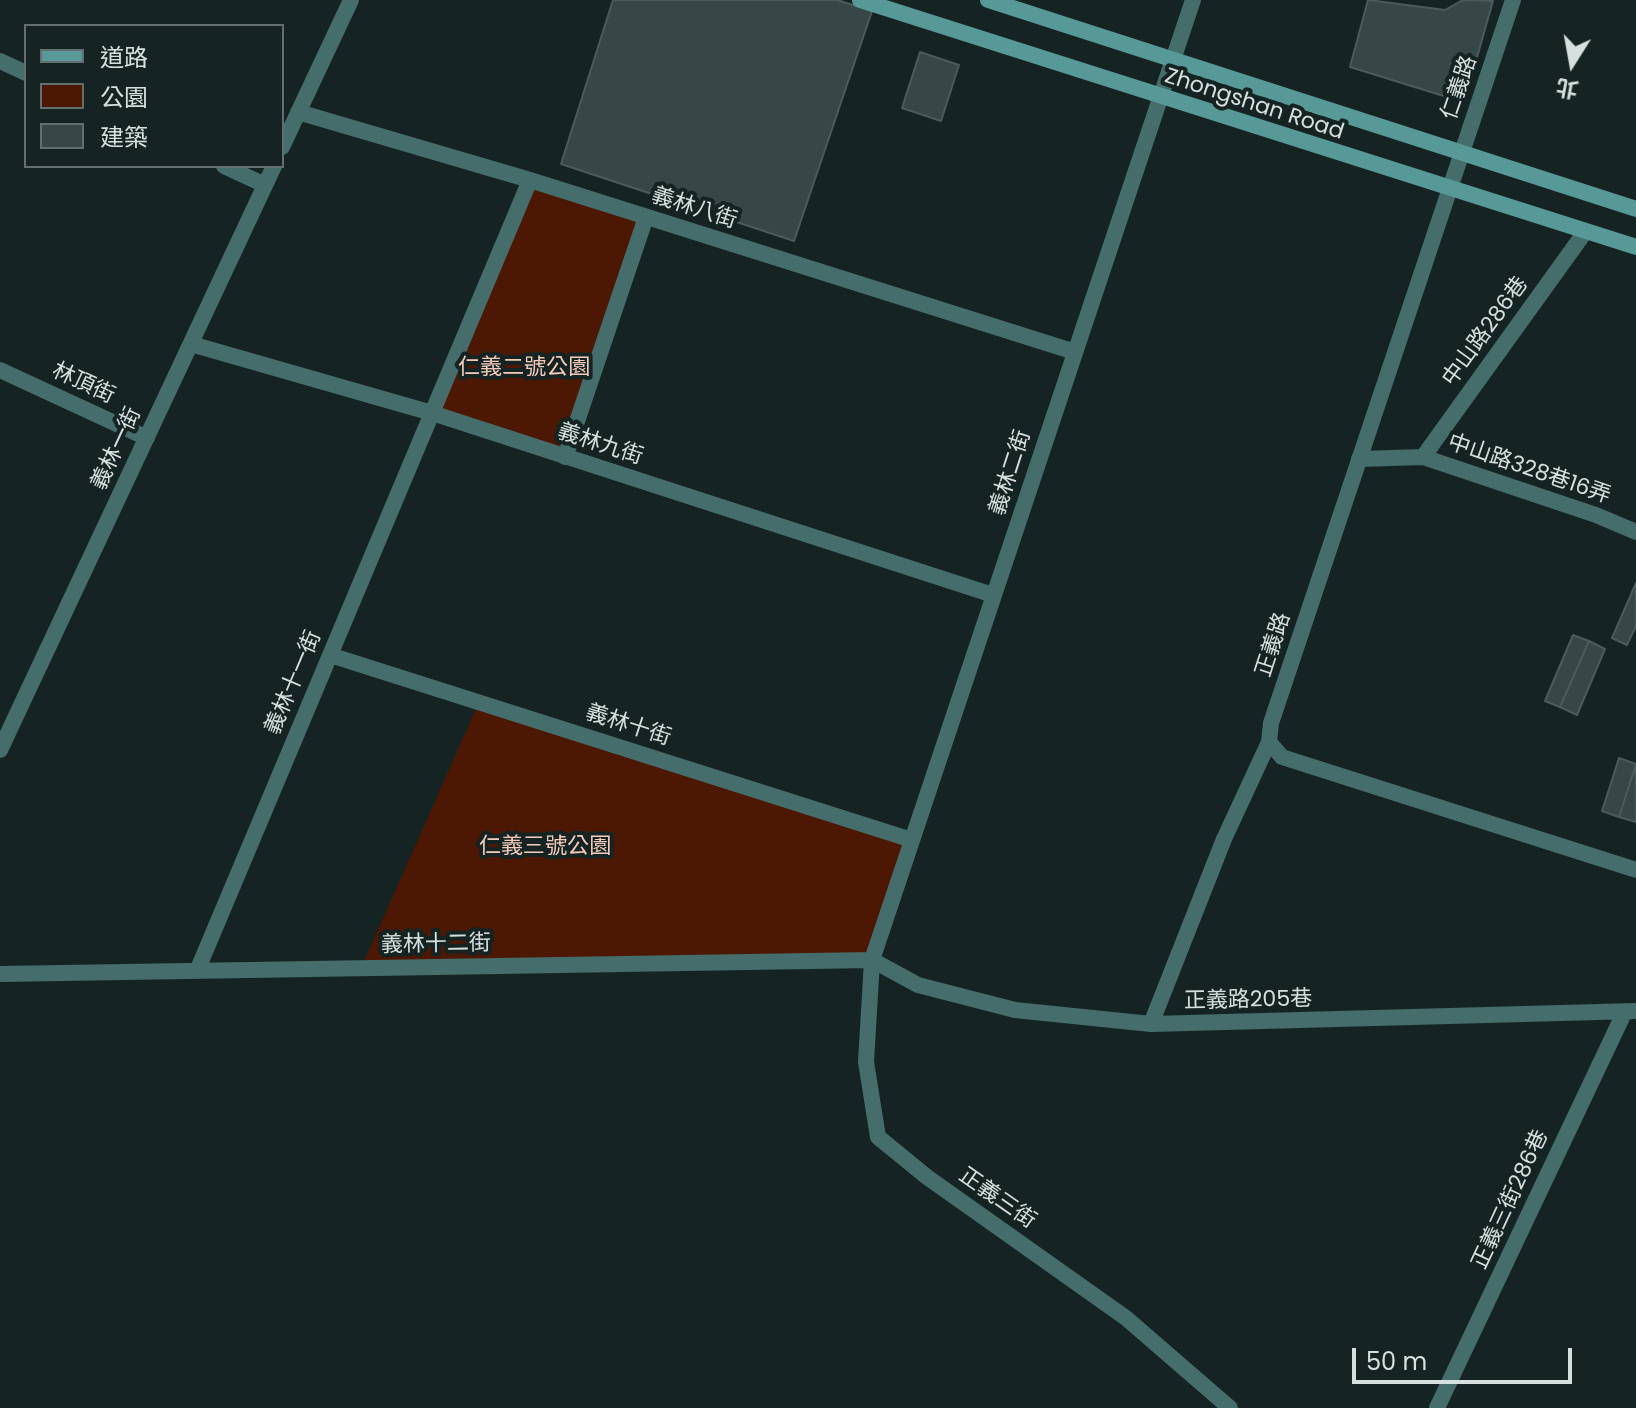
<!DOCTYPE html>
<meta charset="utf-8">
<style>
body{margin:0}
#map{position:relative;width:1636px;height:1408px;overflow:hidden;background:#152423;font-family:Poppins,"Noto Sans TC",sans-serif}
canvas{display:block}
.legend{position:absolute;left:24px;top:24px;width:260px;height:144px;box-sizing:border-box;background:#152423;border:2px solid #626f6e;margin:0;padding:10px 14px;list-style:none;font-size:24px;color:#d6e0df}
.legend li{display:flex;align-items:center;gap:16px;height:40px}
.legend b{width:40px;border:2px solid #626f6e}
.north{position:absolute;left:1532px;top:24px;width:80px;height:80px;-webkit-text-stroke:6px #152423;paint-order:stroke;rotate:191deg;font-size:22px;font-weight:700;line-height:32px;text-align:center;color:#d6e0df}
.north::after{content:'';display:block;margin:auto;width:28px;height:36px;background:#d6e0df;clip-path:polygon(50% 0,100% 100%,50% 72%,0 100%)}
.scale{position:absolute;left:1352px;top:1348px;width:220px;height:36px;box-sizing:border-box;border:4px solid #d6e0df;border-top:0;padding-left:10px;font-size:24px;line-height:28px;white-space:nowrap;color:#d6e0df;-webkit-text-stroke:6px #152423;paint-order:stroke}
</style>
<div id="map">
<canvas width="1636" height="1408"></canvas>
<ul class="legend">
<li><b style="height:10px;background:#569996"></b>道路</li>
<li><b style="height:22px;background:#4c1804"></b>公園</li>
<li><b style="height:22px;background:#374746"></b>建築</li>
</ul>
<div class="north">北</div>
<div class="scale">50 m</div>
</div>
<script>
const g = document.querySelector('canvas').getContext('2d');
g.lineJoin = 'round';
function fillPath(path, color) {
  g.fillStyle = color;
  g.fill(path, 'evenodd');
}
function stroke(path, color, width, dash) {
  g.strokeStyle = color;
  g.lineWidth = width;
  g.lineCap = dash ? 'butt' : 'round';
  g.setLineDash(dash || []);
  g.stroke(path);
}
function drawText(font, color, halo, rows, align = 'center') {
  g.font = font + ' Poppins,"Noto Sans TC",sans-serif';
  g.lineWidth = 8;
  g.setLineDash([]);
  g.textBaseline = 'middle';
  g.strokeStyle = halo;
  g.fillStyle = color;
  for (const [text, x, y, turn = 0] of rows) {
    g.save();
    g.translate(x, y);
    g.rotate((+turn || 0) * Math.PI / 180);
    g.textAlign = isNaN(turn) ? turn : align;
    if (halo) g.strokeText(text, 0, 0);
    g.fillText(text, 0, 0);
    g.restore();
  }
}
fillPath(new Path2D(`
 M530 180 646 217 565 457 432 413Z
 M479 702 912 840 872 960 361 968Z`), '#4c1804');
const building = new Path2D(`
 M613 0H837L872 11 794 241 561 164Z
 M1368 0 1445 10 1463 0 1493 1 1470 82 1447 97 1350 67Z
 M920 52 959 65 941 121 902 108Z
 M1636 583V626L1627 645 1612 638Z
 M1573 635 1589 641 1560 707 1545 701Z
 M1589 641 1605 649 1577 715 1560 707Z
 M1619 758 1636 764 1619 817 1602 811Z
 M1636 764V822L1619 817Z`);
fillPath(building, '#374746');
stroke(building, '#4a5b5a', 2);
stroke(new Path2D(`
 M432 413 530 180
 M565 457 646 217
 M1423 457 1585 232
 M1359 459 1423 457 1596 515 1636 532
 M872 960 918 985 1015 1010 1151 1024 1636 1011
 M1151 1024 1224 839 1269 742
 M1437 1408 1625 1011`), '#456d6b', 16);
stroke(new Path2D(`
 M1193 0 872 960 866 1062 878 1137 927 1177 1126 1318 1230 1408
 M1513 0 1271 723 1269 742 1282 757 1636 870
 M0 61 26 73
 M298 112 530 180 1075 352
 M282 147 351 0
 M224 166 265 185
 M191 344 432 413 993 595
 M0 370 147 438
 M330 655 912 840
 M0 750 274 166
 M197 971 432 413
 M0 974 872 960`), '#456d6b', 16);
stroke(new Path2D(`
 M860 0 1636 247
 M988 0 1636 209`), '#569996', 16);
drawText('22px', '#d6e0df', '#152423', [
 ["仁義路",1460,88,-71],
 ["Zhongshan Road",1254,105,18],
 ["義林八街",694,209,18],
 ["中山路286巷",1486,332,-54],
 ["林頂街",83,384,25],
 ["義林九街",600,445,18],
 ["義林一街",117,449,-65],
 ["中山路328巷16弄",1529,470,19],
 ["義林二街",1011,473,-72],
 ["正義路",1274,645,-72],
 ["義林十一街",294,683,-67],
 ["義林十街",628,726,18],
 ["義林十二街",436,945,-1],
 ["正義路205巷",1248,1001,-1],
 ["正義三街",997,1199,35],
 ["正義三街286巷",1511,1200,-65]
]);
drawText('22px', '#f5cbbc', '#152423', [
 ["仁義二號公園",524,368],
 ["仁義三號公園",545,847]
]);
</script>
